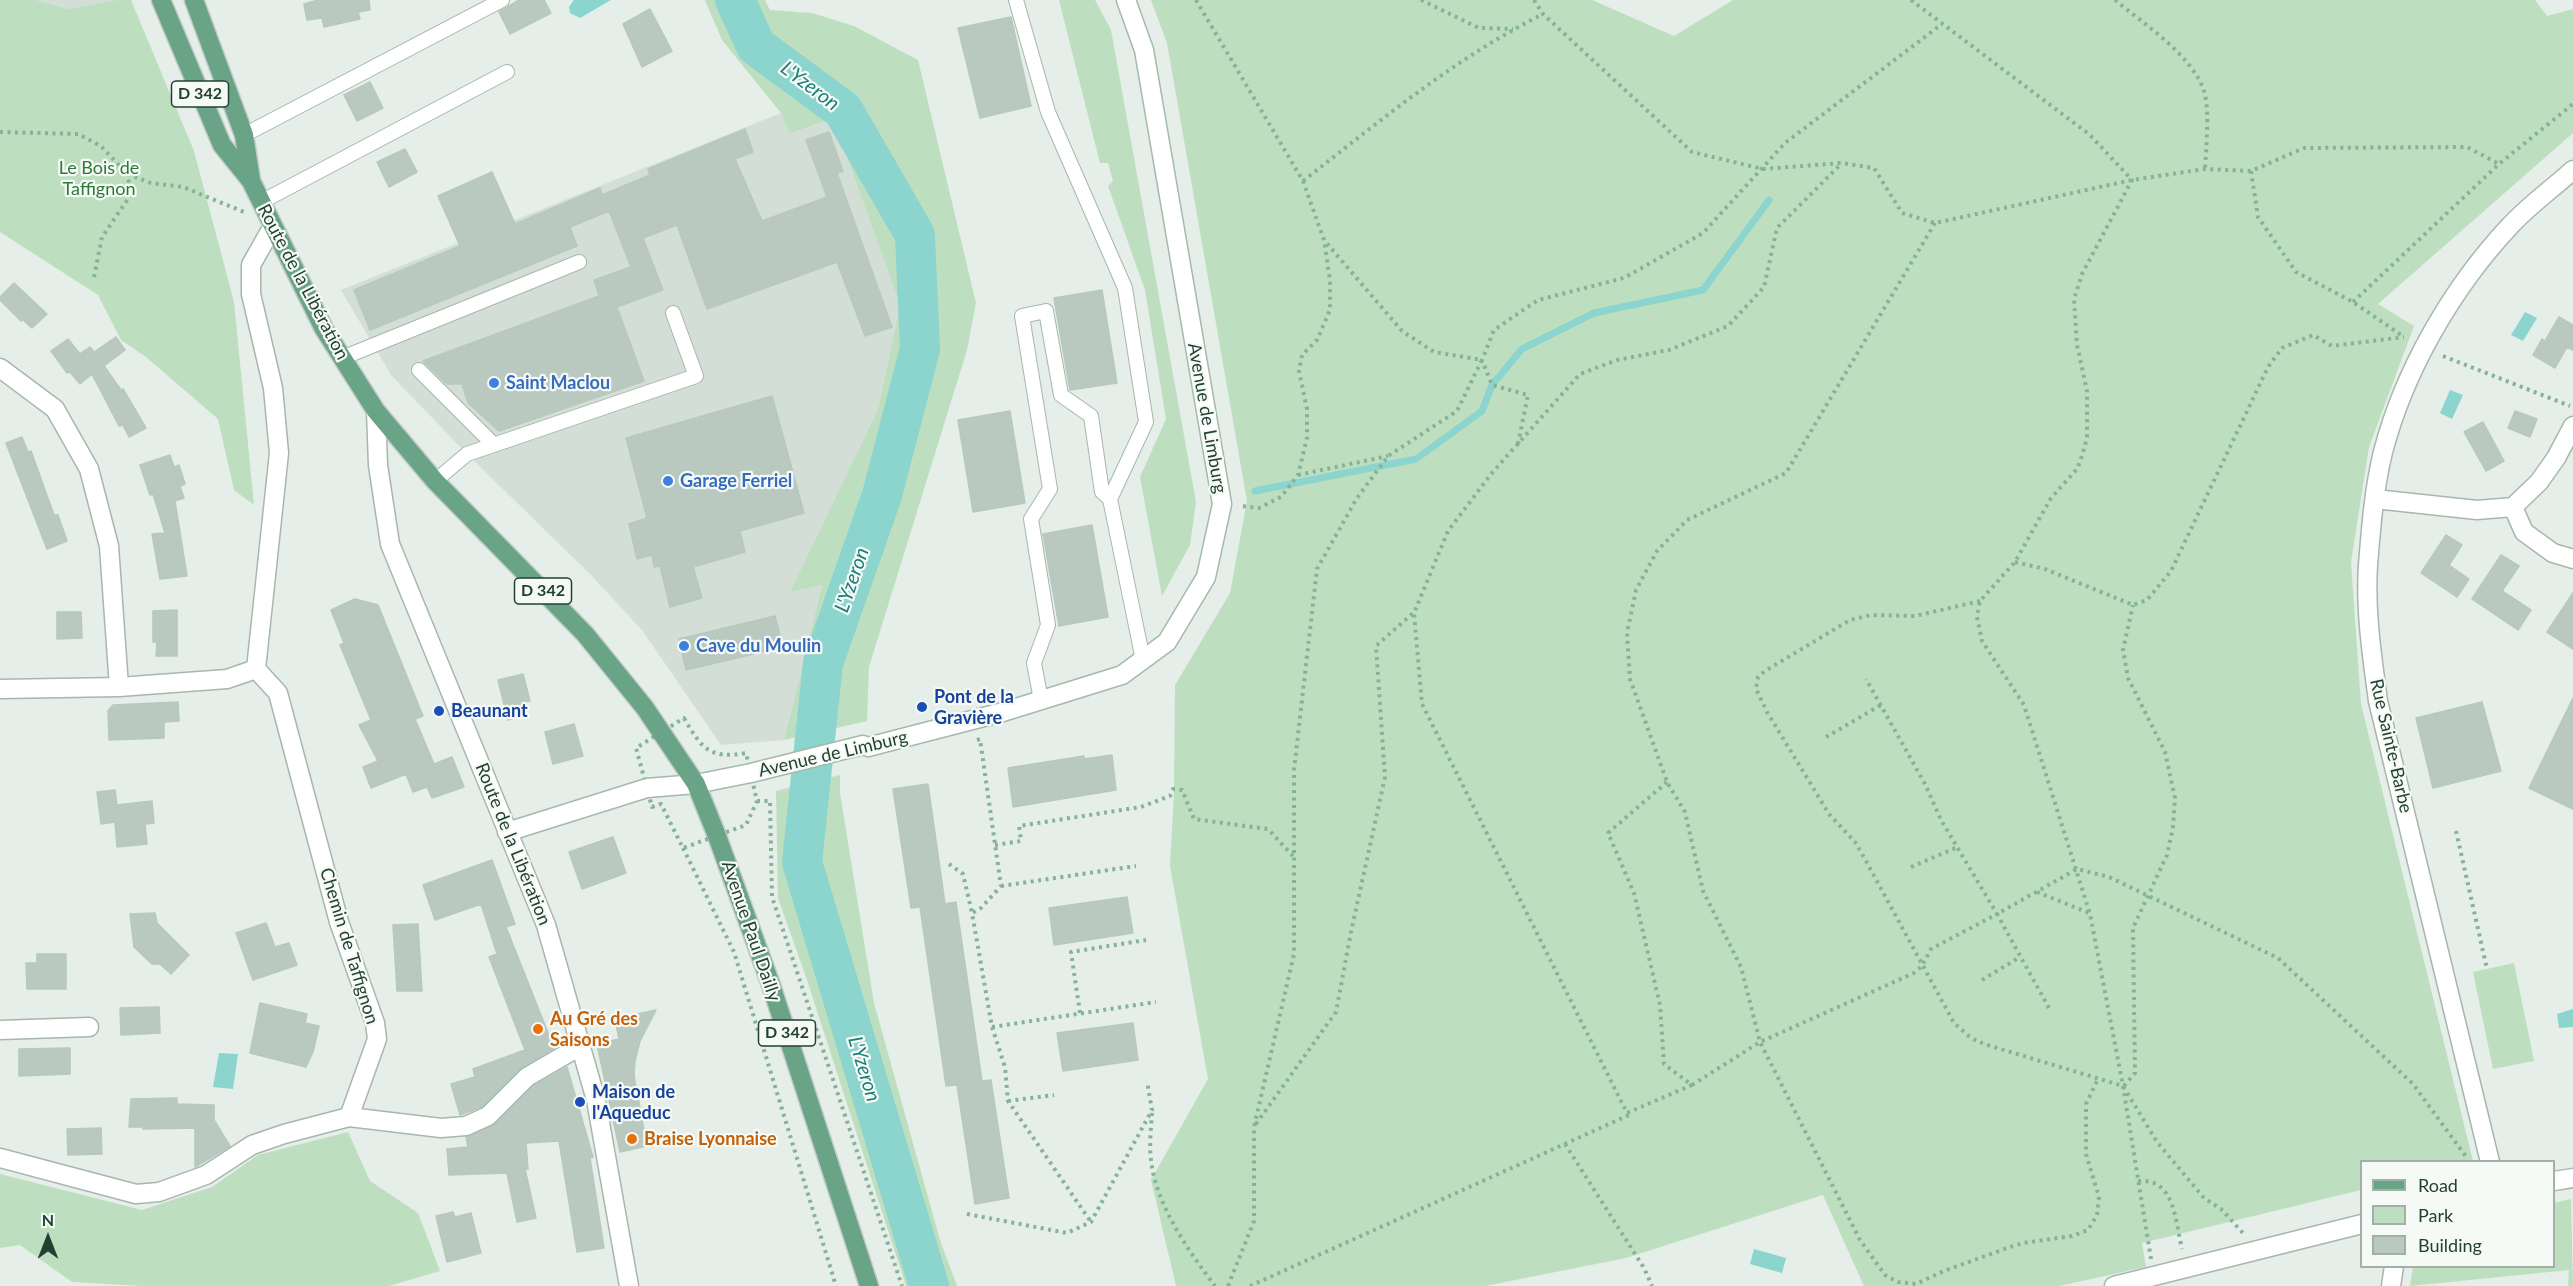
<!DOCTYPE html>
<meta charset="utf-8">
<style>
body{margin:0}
#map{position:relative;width:2573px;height:1286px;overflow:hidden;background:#e5eee8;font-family:Lato,sans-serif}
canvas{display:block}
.legend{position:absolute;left:2360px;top:1160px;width:195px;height:108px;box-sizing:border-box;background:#f6faf7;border:2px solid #a2b0a8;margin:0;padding:8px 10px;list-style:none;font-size:18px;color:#234132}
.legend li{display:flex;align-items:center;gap:12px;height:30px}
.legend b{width:30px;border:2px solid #a2b0a8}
.north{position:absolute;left:18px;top:1208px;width:60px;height:60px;-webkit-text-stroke:4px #f6faf7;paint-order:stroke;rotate:0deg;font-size:16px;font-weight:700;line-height:24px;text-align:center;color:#234132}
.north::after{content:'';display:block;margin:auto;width:21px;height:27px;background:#234132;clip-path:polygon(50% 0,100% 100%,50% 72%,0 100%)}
</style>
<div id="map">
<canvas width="2573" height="1286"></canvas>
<ul class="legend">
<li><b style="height:8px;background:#69a487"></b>Road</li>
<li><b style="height:16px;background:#bedfbf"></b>Park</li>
<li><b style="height:16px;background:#bac9c0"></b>Building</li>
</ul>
<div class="north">N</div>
</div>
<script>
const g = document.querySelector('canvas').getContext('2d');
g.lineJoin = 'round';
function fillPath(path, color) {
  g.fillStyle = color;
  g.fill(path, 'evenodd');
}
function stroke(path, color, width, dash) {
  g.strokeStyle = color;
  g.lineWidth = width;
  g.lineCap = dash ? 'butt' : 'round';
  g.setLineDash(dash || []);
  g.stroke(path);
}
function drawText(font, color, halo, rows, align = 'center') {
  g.font = font + ' Lato,sans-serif';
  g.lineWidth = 4.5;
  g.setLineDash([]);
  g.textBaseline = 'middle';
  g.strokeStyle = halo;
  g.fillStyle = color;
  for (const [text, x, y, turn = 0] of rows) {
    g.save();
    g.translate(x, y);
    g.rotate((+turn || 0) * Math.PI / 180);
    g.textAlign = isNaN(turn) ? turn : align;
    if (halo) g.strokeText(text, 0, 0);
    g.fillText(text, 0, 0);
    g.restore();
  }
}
fillPath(new Path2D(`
 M36 0H118L69 9Z
 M781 113 791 134 833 118 900 305 878 409 790 592 822 585 784 740 721 745 642 630 590 574 467 454 391 375 341 290Z`), '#d3ded6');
fillPath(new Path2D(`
 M0 0H36L69 9 117 0H131L194 151 234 302 254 505 234 490 218 419 146 357 121 340 98 295 0 232Z
 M705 0H765L770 10 812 13 854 26 918 60 976 303 967 350 869 667 867 721 784 740 822 585 790 592 878 409 900 305 833 118 790 134 781 113 722 40Z
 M1059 0H1095L1111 30 1196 502 1190 545 1162 596 1140 477 1166 419 1145 290 1108 186 1113 181 1108 163H1100Z
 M1151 0H1592L1674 36 1733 0H2535L2547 16 2573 9V133L2378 304 2414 326 2369 447 2351 562 2361 704 2473 1161 2362 1162 2361 1190 2142 1243 2146 1267 2059 1286H1864L1823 1195 1626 1258 1485 1286H1176L1151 1180 1208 1079 1170 866 1174 792 1175 685 1230 593 1247 501 1167 43Z
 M840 775V793L874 1003 940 1240 957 1286H906L806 977 778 898 776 791Z
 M2514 963 2534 1061 2493 1069 2473 972Z
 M348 1132 370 1181 418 1213 440 1271 389 1286H143L72 1282 20 1245 0 1248V1174L142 1210 212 1187 258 1155Z
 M2571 1199 2573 1286H2568L2569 1270 2410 1286 2413 1267 2554 1266V1203Z`), '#bedfbf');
fillPath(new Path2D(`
 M574 0H611L580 18 570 13 569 7Z
 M2525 312 2537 318 2523 341 2511 335Z
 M2450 390 2463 395 2452 419 2440 413Z
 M2573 1009V1027L2559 1028 2557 1014Z
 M219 1053 238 1054 233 1089 213 1087Z
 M1754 1249 1786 1258 1782 1273 1750 1264Z`), '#8cd4ce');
stroke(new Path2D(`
 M1255 491 1416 459 1482 411 1492 385 1522 349 1594 313 1703 290 1769 200`), '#8cd4ce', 7);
stroke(new Path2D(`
 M735 0 756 46 843 110 915 235 920 349 882 495 823 663 802 862 929 1286`), '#8cd4ce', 40);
const building = new Path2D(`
 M318 0H369L370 10 358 12 360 19 324 27 322 18 307 20 304 4Z
 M519 0H544L551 13 510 34 499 12Z
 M650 9 672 51 642 67 623 24Z
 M1011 17 1031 106 980 118 958 28Z
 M370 82 383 108 357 121 344 95Z
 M745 129 753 152 735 159 762 221 827 197 806 140 829 132 843 171 837 173 892 327 865 336 837 262 707 309 677 225 643 238 663 290 617 307 644 381 499 431 468 403 462 384H447L423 361 599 296 594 280 631 267 609 211 570 227 577 246 370 330 354 290 460 246 438 196 492 172 515 224 600 188 602 195 650 175 648 169Z
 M405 149 417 172 389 187 377 162Z
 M14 283 47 314 32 328 22 319 21 321 0 300V297Z
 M1102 290 1117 383 1070 390 1054 298Z
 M2559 317 2573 325V350L2567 347 2555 368 2533 355 2542 339 2545 341Z
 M116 337 125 350 104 366 121 390 123 389 146 428 129 437 123 425 119 426 92 374 80 384 70 372 67 373 51 351 68 339 84 359 81 353 90 347 94 352Z
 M772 396 804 513 740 531 745 552 693 567 702 598 670 607 660 566 654 567 652 555 637 559 629 524 647 518 626 438Z
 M1010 411 1025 503 973 512 958 420Z
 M2515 411 2537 419 2530 437 2508 428Z
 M2483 422 2504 461 2486 471 2464 432Z
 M22 437 28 452 31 451 54 515H58L67 541 47 549 6 443Z
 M170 455 174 467 179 465 185 484 180 486 184 498 175 501 187 576 160 579 152 534 165 533 153 494 150 495 140 465Z
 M1092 525 1108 617 1059 626 1043 534Z
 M2446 535 2462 545 2449 565 2469 579 2457 597 2421 573Z
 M2501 555 2519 566 2502 591 2531 610 2518 630 2472 599Z
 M2573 593V649L2547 632Z
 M355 599 378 605 423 716 415 719 434 764 452 757 464 787 432 798 427 787 413 792 406 774 371 788 363 767 378 761 359 725 371 720 340 645 344 643 331 610Z
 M177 610V656H156L157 642H153V611Z
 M57 612H81L82 638 57 639Z
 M775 616 783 647 686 670 679 639Z
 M523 674 530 701 522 703 525 715 508 720 498 680Z
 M2573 698V809L2529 788Z
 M178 702 179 721 164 722V738L109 740 108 711 113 705Z
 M2482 702 2501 771 2433 788 2416 718Z
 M574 724 583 756 553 764 545 732Z
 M1112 755 1116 790 1013 807 1008 768 1084 756V759Z
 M928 784 945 904 956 902 982 1081 991 1080 1009 1198 975 1204 957 1085 946 1086 920 907 911 908 893 789Z
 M115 790 117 805 152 801 154 823 145 824 147 844 117 847 115 822 101 824 97 792Z
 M613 837 626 873 582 889 569 852Z
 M492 860 515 924 506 927 554 1048 519 1069 481 1107 460 1115 451 1084 475 1077 473 1069 525 1050 489 957 497 954 481 904 435 920 423 885Z
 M1127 897 1133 933 1054 945 1049 908Z
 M155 913 157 923 189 955 171 974 160 964H152L134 947 130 914Z
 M266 923 275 947 289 943 297 965 253 980 236 933Z
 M418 924 422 991H397L393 925Z
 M37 954H66V989H27L26 963H37Z
 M260 1003 307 1014 305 1023 319 1026 313 1052 306 1067 250 1053Z
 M159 1007 160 1033 121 1035 120 1008Z
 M656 1010 640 1041 635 1061 634 1076 647 1146 620 1152 597 1044 619 1039 615 1019Z
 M1133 1023 1138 1060 1063 1071 1057 1033Z
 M70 1048V1074L19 1076V1049Z
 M567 1067 593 1157 590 1158 604 1248 577 1252 559 1141 526 1143 528 1169H525L536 1218 517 1222 507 1173 449 1175 447 1149 468 1147 466 1137 496 1124 534 1086Z
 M177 1098V1104L214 1105V1120L230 1146 195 1167V1128L143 1129V1127H129L131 1099Z
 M101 1128 102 1154 68 1155 67 1129Z
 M453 1212 455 1217 471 1213 481 1253 447 1262 436 1216Z`);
fillPath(building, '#bac9c0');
stroke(building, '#b7c8bd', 1.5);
const lane = new Path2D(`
 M1016 0 1048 112 1125 288 1146 422 1110 499
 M244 135 502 0
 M261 202 507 72
 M342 358 579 262
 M419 370 494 445
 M435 481 467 454 696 376 673 313
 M1041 700 1034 663 1048 625 1031 519 1050 489 1022 316 1046 311 1061 395 1091 416 1102 492 1110 499 1143 660`);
const street = new Path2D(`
 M0 368 55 409 89 469 109 546 119 687
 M376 411 378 465 390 544 546 925 596 1100 629 1286
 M2375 499 2477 510 2513 507 2539 482 2556 458 2573 426
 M2513 507 2524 532 2553 553 2573 559
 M256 669 278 693 339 922 375 1023 377 1039 349 1117
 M0 689 119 687 227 679 256 669 279 453 273 388 251 294V265L273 226
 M507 832 647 788 696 784
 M0 1030 89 1027
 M0 1158 136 1194 159 1192 206 1175 252 1145 284 1134 349 1117 441 1128 466 1126 488 1116 527 1077 582 1045
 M2490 1162 2378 701C2372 656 2365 610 2368 565 2371 528 2374 488 2383 452 2404 371 2452 288 2509 227 2528 206 2552 189 2573 170
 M2554 1181 2573 1178
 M2114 1286 2362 1224
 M2391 1286 2394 1266`);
const secondary = new Path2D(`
 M696 784 751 773 863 745 868 747 1003 712 1122 675 1167 642 1206 577 1222 504 1144 50 1126 0`);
const primary = new Path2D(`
 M161 0 222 145 251 181 324 329 376 411 435 481 585 634 645 708 696 784 717 836 771 985 869 1286
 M194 0 244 135 251 180`);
stroke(lane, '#a7b7ae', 16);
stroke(street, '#a7b7ae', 21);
stroke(secondary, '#a3baad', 21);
stroke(primary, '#c1cac6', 21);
stroke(new Path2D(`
 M1196 0 1303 181 1324 240 1330 280V310L1317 340 1302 355 1299 371 1307 409V438L1298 475 1281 497 1259 508 1241 506
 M1421 0 1479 28 1513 29
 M1534 0 1543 14 1692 152 1763 169 1842 163 1874 168 1902 213 1935 223 2132 180 2205 169 2251 171 2304 148 2467 147 2499 164
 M1911 0 2090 135 2132 180 2082 274 2074 299 2077 345 2087 391V438L2081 459 2077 469 2051 498 2015 562 1980 601 1977 617 1982 641 2024 705 2090 914 2123 1086 2151 1259
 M2115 0C2144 24 2192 55 2204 91 2210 110 2206 149 2205 169
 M0 132 78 134 101 146 127 174 151 183 183 187 244 212
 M2251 171 2258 217 2296 272 2353 302 2404 337
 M1303 181C1380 121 1455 58 1543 14
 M1935 223 1786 473 1687 520 1657 551 1636 590 1627 633 1630 679 1667 782 1685 812 1703 891 1741 967 1760 1042 1860 1240 1885 1275 1898 1282 1916 1284 1944 1271 2010 1247 2023 1243 2072 1236 2088 1230 2097 1215 2099 1197 2086 1154V1104L2098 1079
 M94 277 102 237 132 193 127 175
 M2353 302 2499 164 2573 104
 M2443 356 2570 406
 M1518 444 1528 395 1492 385 1482 360 1494 330 1538 300 1624 278 1703 233 1785 143 1942 24
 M1298 475 1388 456
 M2015 562 2045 569 2133 605 2147 600 2171 571 2268 367 2282 348 2313 335 2332 346 2404 337
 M1980 601 1915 616 1871 615 1850 620 1765 671 1758 677 1756 689 1767 712 1829 814 1855 842 1866 861 1954 1023 1971 1038 1984 1044 2123 1086 2157 1142 2204 1198 2221 1209 2243 1233
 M684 718C702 749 709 759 746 753L757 801 746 825 683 848 661 804 652 807 636 748Z
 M1826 737 1881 705
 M977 740 980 739 1001 886 981 908 972 913 992 1027 1005 1067 1008 1101 1091 1222
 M1667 782 1608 833 1634 893 1660 1005 1664 1064 1692 1085 1760 1042 1914 973 1922 966 1931 949 1997 914 1941 820 1925 784 1866 679
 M757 801H770L772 897 902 1286
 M2456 831 2487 969
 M995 845 1021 841 1019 826 1141 807 1170 796 1173 789 1182 790 1194 819 1268 829 1293 856
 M683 848 734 952 836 1286
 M949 864 963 874 972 913
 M1911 867 1958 847
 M1001 886 1136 866
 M2037 892 2089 913
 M1982 980 2020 957
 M2049 1008 1997 914 2077 869 2109 877 2278 958 2413 1084 2467 1158
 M1080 1013 1071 952 1146 940
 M992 1027 1156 1002
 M1692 1085 1627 1113 1422 704 1414 613 1448 531 1491 474 1580 374 1617 360 1669 350 1728 326 1764 287 1777 228 1842 163
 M2124 1086 2135 1073 2133 928 2167 855 2173 827 2175 798 2165 752 2128 678 2123 650 2133 605
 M1008 1101 1054 1095
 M1152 1113C1151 1128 1149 1145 1151 1160 1156 1205 1188 1250 1215 1286
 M1256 1124 1336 1012 1351 932 1385 777 1376 646 1413 613
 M1565 1144 1644 1268 1652 1286
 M2138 1181C2175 1178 2175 1220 2182 1249
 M967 1214 1067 1233 1091 1222 1152 1110 1147 1081
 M1228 1286 1254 1221V1127L1294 954V770L1317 569 1357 498 1388 456 1457 411 1482 360 1434 352 1402 331 1324 240
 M1250 1286 1629 1115`), '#85b299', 4, [3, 4.5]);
stroke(lane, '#fff', 14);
stroke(street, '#fff', 18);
stroke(secondary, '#fff', 18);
stroke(primary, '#69a487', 18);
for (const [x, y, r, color] of [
 [494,383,6,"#3f7fe0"],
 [668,481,6,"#3f7fe0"],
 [684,646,6,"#3f7fe0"],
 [922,707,6,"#1a4fb4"],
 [439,711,6,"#1a4fb4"],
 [538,1029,6,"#e8710a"],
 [580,1102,6,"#1a4fb4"],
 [632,1139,6,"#e8710a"]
]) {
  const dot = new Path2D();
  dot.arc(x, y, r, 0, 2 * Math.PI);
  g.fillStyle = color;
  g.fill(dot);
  stroke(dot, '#f6faf7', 2);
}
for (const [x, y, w] of [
 [200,94,57],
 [543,591,57],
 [787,1033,57]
]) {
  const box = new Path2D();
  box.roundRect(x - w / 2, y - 13, w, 26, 4.5);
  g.fillStyle = '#f6faf7';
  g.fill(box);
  stroke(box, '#234132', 1.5);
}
drawText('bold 16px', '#234132', null, [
 ["D 342",200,94],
 ["D 342",543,591],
 ["D 342",787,1033]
]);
drawText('18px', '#2c7938', '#f6faf7', [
 ["Le Bois de",99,168],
 ["Taffignon",99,189]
]);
drawText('18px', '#234132', '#f6faf7', [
 ["Route de la Libération",303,282,62],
 ["Avenue de Limburg",1207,418,80],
 ["Rue Sainte-Barbe",2391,746,77],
 ["Avenue de Limburg",833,754,-13],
 ["Route de la Libération",513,844,68],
 ["Avenue Paul Dailly",751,931,71],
 ["Chemin de Taffignon",349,946,73]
]);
drawText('bold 18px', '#366cbe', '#f6faf7', [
 ["Saint Maclou",506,383],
 ["Garage Ferriel",680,481],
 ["Cave du Moulin",696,646]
], 'left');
drawText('bold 18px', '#164399', '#f6faf7', [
 ["Pont de la",934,697],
 ["Gravière",934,718],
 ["Beaunant",451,711],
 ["Maison de",592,1092],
 ["l'Aqueduc",592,1113]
], 'left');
drawText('bold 18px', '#c56008', '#f6faf7', [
 ["Au Gré des",550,1019],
 ["Saisons",550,1040],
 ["Braise Lyonnaise",644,1139]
], 'left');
drawText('italic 20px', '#1b7e77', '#f6faf7', [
 ["L'Yzeron",810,86,37],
 ["L'Yzeron",852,580,-71],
 ["L'Yzeron",864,1069,73]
]);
</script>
